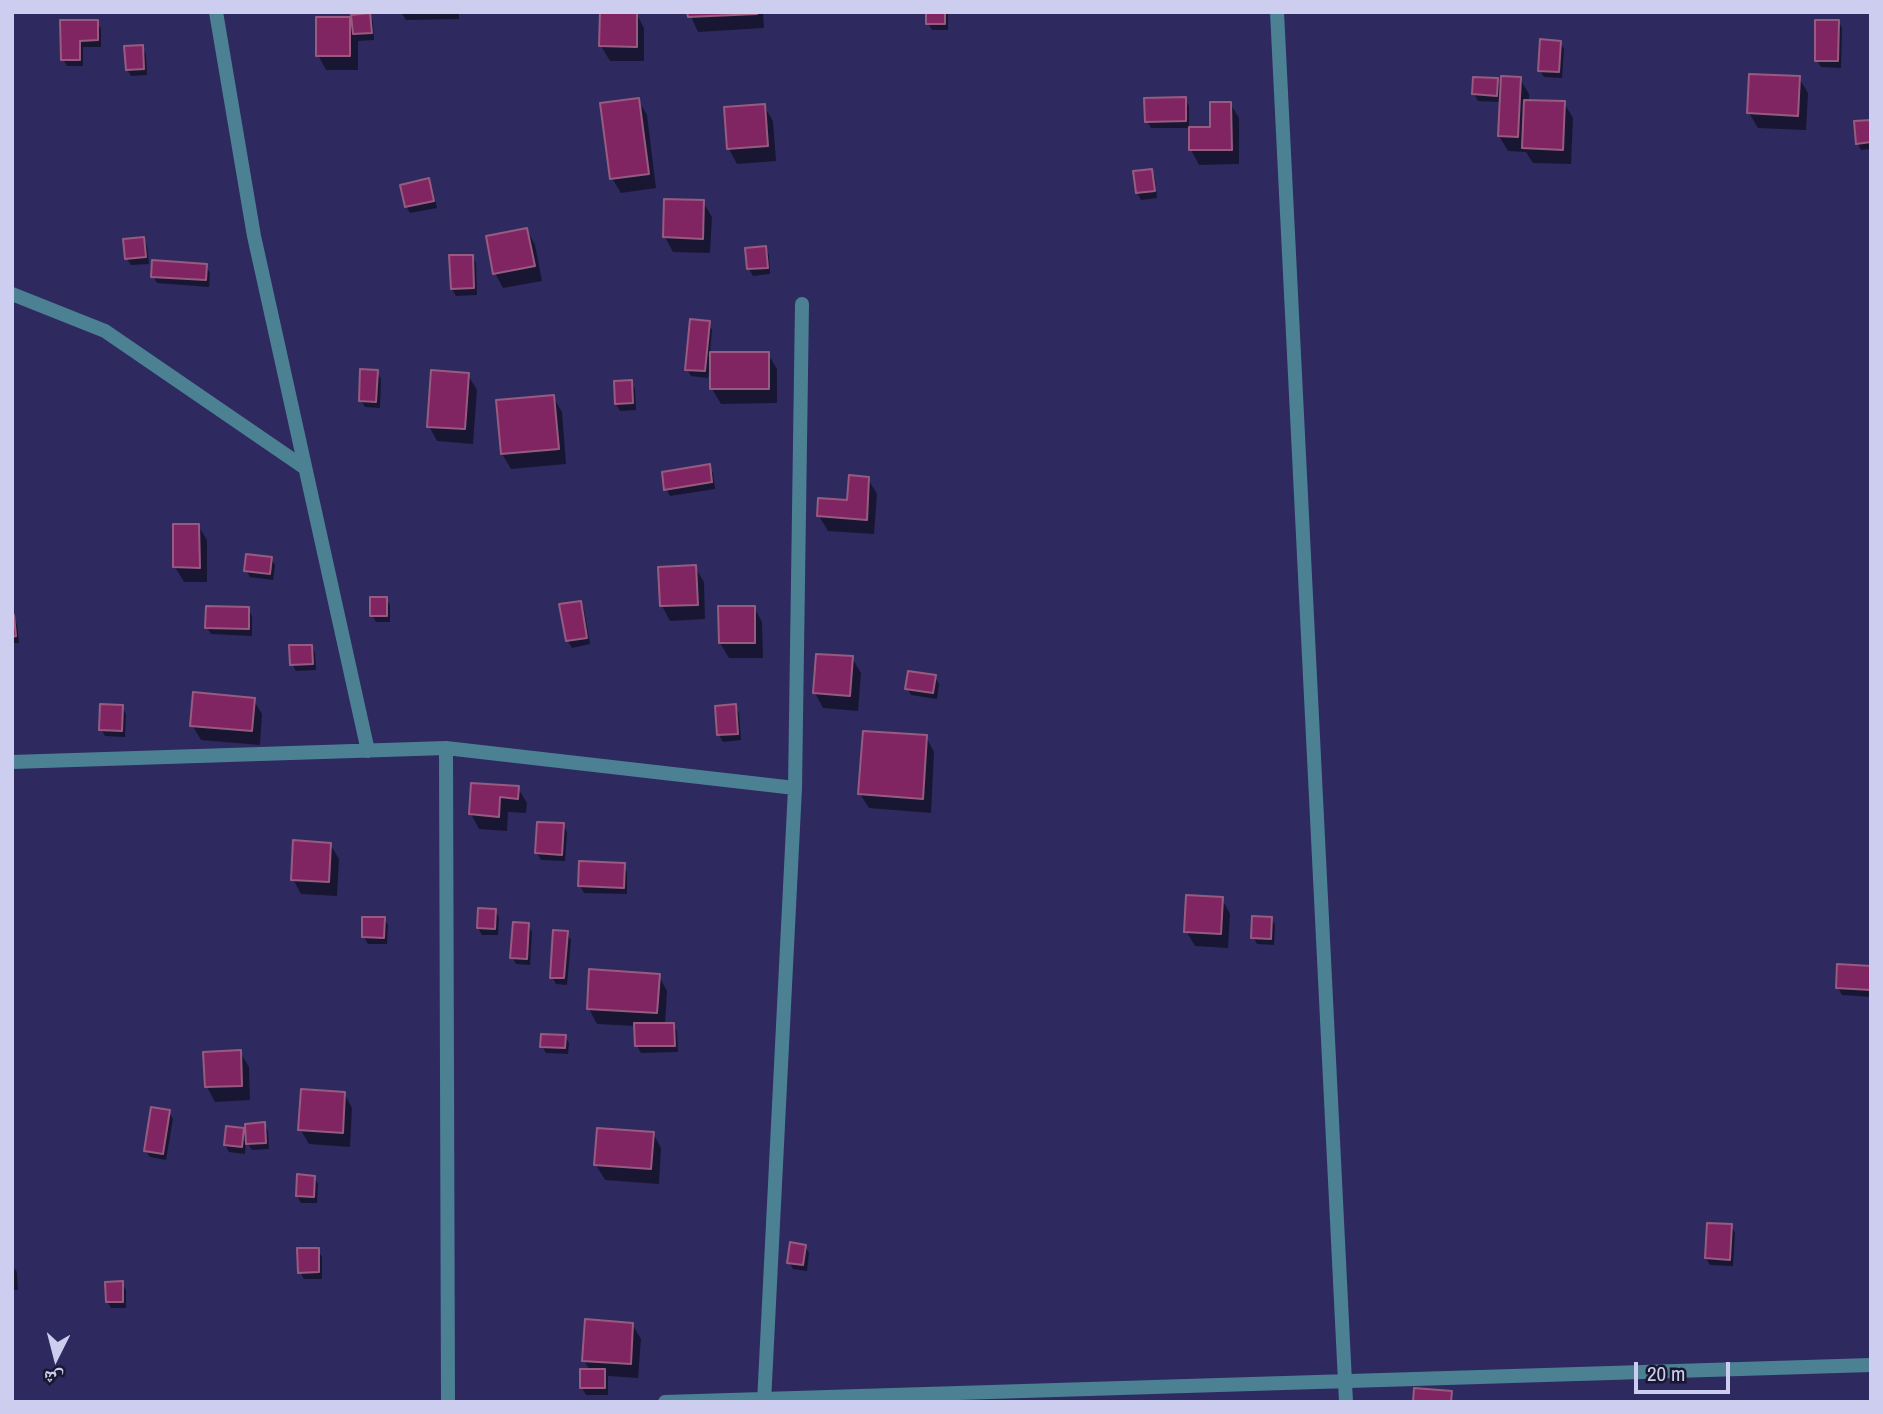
<!DOCTYPE html>
<meta charset="utf-8">
<style>
body{margin:0}
#map{position:relative;width:1883px;height:1414px;overflow:hidden;background:#2e2a5f;font-family:"Archivo Narrow","Noto Naskh Arabic",sans-serif}
canvas{display:block}
.frame{position:absolute;inset:0;border:14px solid #cdceef;pointer-events:none}
.north{position:absolute;left:21px;top:1323px;width:70px;height:70px;-webkit-text-stroke:5px #18172f;paint-order:stroke;rotate:186deg;font-size:19px;font-weight:700;line-height:28px;text-align:center;color:#cdceef}
.north::after{content:'';display:block;margin:auto;width:24px;height:32px;background:#cdceef;clip-path:polygon(50% 0,100% 100%,50% 72%,0 100%)}
.scale{position:absolute;left:1634px;top:1362px;width:96px;height:32px;box-sizing:border-box;border:4px solid #cdceef;border-top:0;padding-left:9px;font-size:21px;line-height:24px;white-space:nowrap;color:#cdceef;-webkit-text-stroke:5px #18172f;paint-order:stroke}
</style>
<div id="map">
<canvas width="1883" height="1414"></canvas>
<div class="frame"></div>
<div class="north">ش</div>
<div class="scale">20 m</div>
</div>
<script>
const g = document.querySelector('canvas').getContext('2d');
g.lineJoin = 'round';
function fillPath(path, color) {
  g.fillStyle = color;
  g.fill(path, 'evenodd');
}
function stroke(path, color, width, dash) {
  g.strokeStyle = color;
  g.lineWidth = width;
  g.lineCap = dash ? 'butt' : 'round';
  g.setLineDash(dash || []);
  g.stroke(path);
}
fillPath(new Path2D(`
 M401 12H459V19L406 20Z
 M689 12H763L764 28 698 32Z
 M928 12H948V30H932L928 23Z
 M636 13 644 28V61H610L601 46Z
 M369 15 373 22 374 40 358 41V70H326L318 55 349 19 354 28Z
 M1838 21 1842 28 1841 68 1821 67 1817 60Z
 M97 22 101 29V47H83V66H67L63 59Z
 M1560 42 1564 49 1562 78 1544 77 1540 70Z
 M142 47 146 54 147 75 131 76 127 69Z
 M1799 78 1808 93 1806 130 1758 128 1749 113Z
 M1520 79 1529 94V102L1564 103 1573 118 1571 164 1533 163 1526 152 1508 151 1499 136 1501 102 1478 101 1474 94 1497 80 1502 88Z
 M1185 99 1189 106V128H1151L1147 121Z
 M638 100 647 115 656 188 621 193 612 178Z
 M1230 103 1239 118V164L1199 165 1191 150 1212 128Z
 M764 106 773 121 776 161 737 164 729 149Z
 M1871 121V149L1861 150 1857 143Z
 M1151 171 1155 178 1157 198 1141 200 1137 193Z
 M428 180 432 187 437 208 410 213 406 206Z
 M703 202 712 217 710 253 673 252 665 237Z
 M527 230 535 245 542 281 503 288 495 273Z
 M143 239 147 246 149 264 131 265 127 259Z
 M765 248 769 255 770 274 753 276 749 269Z
 M472 256 476 263 477 295 456 296 452 289Z
 M206 266 210 273 209 287 157 283 153 276Z
 M708 323 712 330 710 354H768L777 369V403L721 404 712 389V370H709L708 378 691 376 687 369Z
 M377 372 381 379 380 408 365 407 361 400Z
 M468 375 477 390 473 444 437 441 429 426Z
 M631 382 635 389 636 410 620 411 616 404Z
 M553 397 562 412 566 464 511 469 502 454Z
 M709 466 713 473 715 489 670 496 666 489Z
 M868 479 877 494 874 534 828 531 819 516 849 502Z
 M198 525 207 540V582H184L175 567Z
 M271 559 275 565 273 580 250 577 246 570Z
 M695 567 704 582 705 619 670 621 662 606Z
 M386 599 390 605V622H376L372 615Z
 M580 602 584 609 590 644 572 648 568 641 562 606Z
 M754 607 762 622 763 658H729L720 643Z
 M248 609 252 616V636L211 634 207 628Z
 M12 617 17 624 19 643H12Z
 M311 646 315 653 316 670 296 671 292 664Z
 M852 658 861 673 858 711 823 708 815 693Z
 M935 677 939 684 937 699 911 695 907 688Z
 M253 699 262 714 260 745 201 740 192 725Z
 M735 706 739 713 741 740 723 742 719 735Z
 M122 707 126 714 125 737 105 736 101 729Z
 M926 737 934 752 931 813 869 808 860 794Z
 M473 785 518 788 527 803 526 813 508 812 507 831 479 829 471 814Z
 M563 825 567 832 565 861 541 860 537 853Z
 M330 844 339 859 337 896 301 894 293 879Z
 M623 865 627 872V894L584 893 580 886Z
 M1222 899 1230 914 1228 948 1195 946 1186 931Z
 M495 910 499 917 498 935H482L478 928Z
 M1271 918 1275 925 1274 945 1257 944 1253 937Z
 M384 919 388 925 387 944H368L364 937Z
 M528 925 532 932 530 965 516 964 512 957Z
 M567 933 571 940 567 985 556 984 552 977Z
 M1871 968V997L1842 995 1838 988Z
 M659 976 667 991 665 1025 673 1024 677 1031 678 1052 641 1053 637 1046 636 1026 597 1024 589 1009Z
 M565 1036 569 1043 568 1054 546 1053 542 1046Z
 M240 1052 249 1067 250 1100 215 1102 207 1087Z
 M344 1093 352 1108 350 1147 309 1144 300 1129Z
 M169 1112 173 1119 166 1160 150 1157 146 1151Z
 M264 1124 268 1131 269 1149 252 1150 246 1141 245 1154 229 1152 225 1145 242 1130 247 1138Z
 M653 1133 661 1148 659 1184 605 1180 596 1165Z
 M314 1177 318 1184 317 1203H301L297 1196Z
 M1731 1226 1735 1233 1733 1266 1710 1265 1706 1258Z
 M805 1246 809 1253 807 1271 793 1269 789 1262Z
 M318 1250 322 1257V1279H304L300 1272Z
 M12 1265 17 1272 18 1290H12Z
 M122 1283 126 1290V1308H111L107 1301Z
 M632 1324 641 1339 638 1378 608 1376V1395H586L582 1388 590 1371 584 1360Z`), '#0007');
const building = new Path2D(`
 M600 12H637V47L599 46Z
 M687 12H757V14L688 17Z
 M926 12H945V24H926Z
 M370 13 372 33 353 34 351 15Z
 M316 17H350V56H316Z
 M60 20H98V40L80 41V60H61Z
 M1815 20H1839L1838 61H1815Z
 M1540 39 1561 41 1559 72 1538 71Z
 M143 45 144 69 126 70 124 46Z
 M1749 74 1800 76 1798 116 1747 113Z
 M1501 76 1521 77 1518 137 1498 136Z
 M1473 77 1498 78 1497 96 1472 94Z
 M1186 97V121L1145 122 1144 98Z
 M639 98 649 174 610 179 600 103Z
 M1524 100 1565 101 1563 150 1522 148Z
 M1210 102H1231L1232 150H1189V127H1210Z
 M765 104 768 146 727 149 724 107Z
 M1871 120V142L1856 144 1854 121Z
 M1152 169 1155 191 1136 193 1133 171Z
 M429 178 434 201 405 207 400 185Z
 M664 199 704 200 703 239 663 237Z
 M527 228 535 266 493 274 486 236Z
 M144 237 146 257 125 259 123 239Z
 M766 246 768 268 747 269 745 248Z
 M449 255H473L474 288 451 289Z
 M152 260 207 264 206 280 151 277Z
 M690 319 710 321 705 371 685 370Z
 M710 352H769V389H710Z
 M360 369 378 370 376 402 359 401Z
 M431 370 469 373 465 429 427 427Z
 M632 380 633 403 615 404 614 381Z
 M554 395 559 449 501 454 496 400Z
 M710 464 712 482 664 490 662 472Z
 M849 475 869 477 867 520 817 516 818 498 847 500Z
 M173 524H199L200 568 173 567Z
 M246 554 272 557 270 574 244 571Z
 M696 565 698 605 660 606 658 567Z
 M370 597H387V616H370Z
 M581 601 587 638 566 641 559 604Z
 M206 606 249 607V629L205 628Z
 M718 606H755V643H719Z
 M12 615H14L16 636 12 637Z
 M289 645H312L313 664 290 665Z
 M816 654 853 656 850 696 813 693Z
 M908 671 936 675 933 693 905 689Z
 M193 692 255 698 252 731 190 726Z
 M100 704 123 705 122 731 99 730Z
 M736 704 738 734 717 735 715 706Z
 M863 731 927 735 923 799 858 794Z
 M471 783 519 786 518 799 500 797 499 817 469 814Z
 M537 822 564 823 562 855 535 853Z
 M293 840 331 843 329 882 291 880Z
 M579 861 625 863 624 888 578 886Z
 M1186 895 1223 897 1221 934 1184 932Z
 M478 908 496 909 495 929 477 928Z
 M1252 916 1272 917 1271 939 1251 938Z
 M362 917H385L384 938 362 937Z
 M513 922 529 923 527 959 510 958Z
 M553 930 568 931 564 978H550Z
 M1837 964 1871 966V990L1836 988Z
 M589 969 660 974 657 1013 587 1009Z
 M634 1023H674L675 1046H635Z
 M541 1034 566 1035 565 1048 540 1047Z
 M241 1050 242 1086 205 1087 203 1052Z
 M301 1089 345 1092 343 1133 298 1130Z
 M151 1107 170 1110 163 1154 144 1151Z
 M265 1122 266 1143 246 1144 245 1124Z
 M226 1126 244 1128 242 1147 224 1145Z
 M597 1128 654 1132 651 1169 594 1165Z
 M297 1174 315 1176 314 1197 296 1196Z
 M1707 1223 1732 1224 1730 1260 1705 1258Z
 M790 1242 806 1245 803 1265 787 1263Z
 M297 1248H319V1272L298 1273Z
 M123 1281V1302H106L105 1282Z
 M585 1319 633 1323 631 1364 582 1361Z
 M580 1369H605V1388H580Z
 M1414 1388 1452 1391 1451 1402H1413Z`);
fillPath(building, '#802562');
stroke(building, '#975b80', 2);
stroke(new Path2D(`
 M216 12 254 236 368 751
 M1277 12 1346 1402
 M12 294 105 331 305 468
 M446 748 448 1402
 M12 762 446 748 795 788
 M665 1402 1871 1365
 M764 1402 795 788 802 304`), '#4c8194', 14);
</script>
